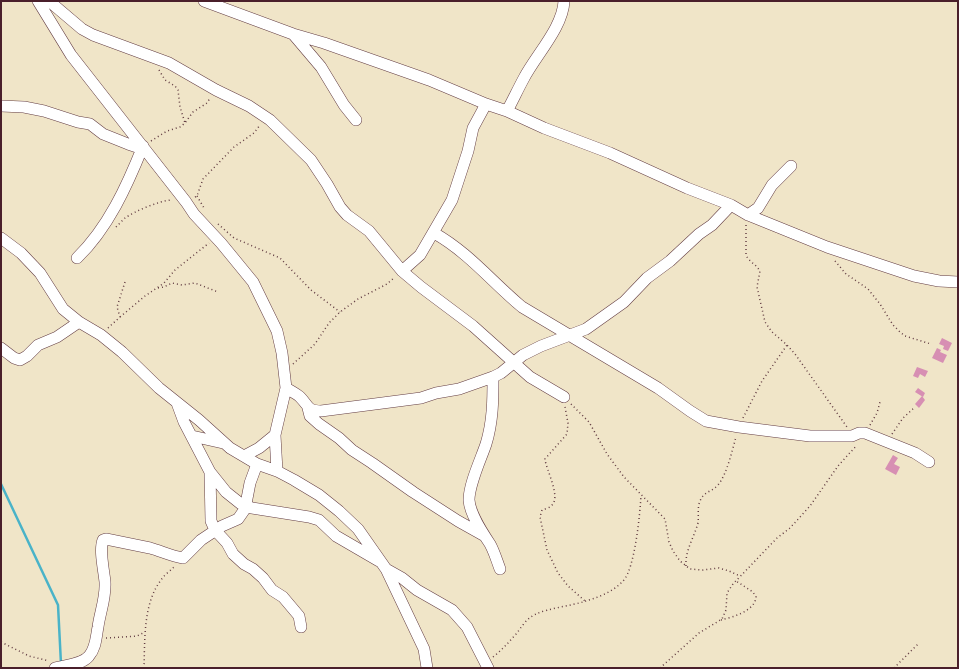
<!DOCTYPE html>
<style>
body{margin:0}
#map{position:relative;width:959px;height:669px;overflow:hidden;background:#f0e5c8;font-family:Mali,sans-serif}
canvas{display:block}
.frame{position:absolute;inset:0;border:2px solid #4a1f2b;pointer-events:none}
</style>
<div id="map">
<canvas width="959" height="669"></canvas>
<div class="frame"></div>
</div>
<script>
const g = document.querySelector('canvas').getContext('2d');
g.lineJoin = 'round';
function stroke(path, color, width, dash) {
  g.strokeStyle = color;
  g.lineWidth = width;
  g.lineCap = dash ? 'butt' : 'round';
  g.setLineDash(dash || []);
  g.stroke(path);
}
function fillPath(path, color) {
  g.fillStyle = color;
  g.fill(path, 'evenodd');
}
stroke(new Path2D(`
 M1 484 58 605 61 664`), '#4ab3c8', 2.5);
fillPath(new Path2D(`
 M942 338 952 343 948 351 943 349 944 346 939 344Z
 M937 348 941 350 940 352 947 355 943 363 932 358Z
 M917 367 928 371 925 377 920 374 918 378 913 376Z
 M918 388 925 393 923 397 915 392Z
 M922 396 925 400 919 408 915 404Z
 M893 455 898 458 894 464 900 467 896 475 885 469Z`), '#d78fb3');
const minor = new Path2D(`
 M38 1 71 55 186 202 194 214 221 243 253 282 277 331 282 353 286 388 275 435 277 471
 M49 1 82 29 93 35 169 63 216 90 249 106 270 120 311 160 327 184 340 207 347 215 369 231 402 271 421 287 473 326 530 377 564 397
 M204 1 293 34 324 43 429 80 486 104 507 111 544 128 610 153 687 188 731 205 748 215 827 247 914 276 939 281 958 282
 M293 34 321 67 344 105 356 120
 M1 106 24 107 44 111 78 122 90 124 103 134 128 144 137 147 143 146C127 186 108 228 77 258
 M507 111C513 100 518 89 524 78 536 55 563 27 564 1
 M748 215 758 208 772 185 791 166
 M434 233C468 252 492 282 522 307L658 388 690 411 706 421 739 427 810 436H852L859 433H865L915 453 929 462
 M1 238 21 253 40 273 63 309 79 322 101 335 122 352 159 388 199 420 230 448 257 464 277 471 294 480 319 495 339 511 358 529 386 569 424 649 427 668
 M402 271 420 255 452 200 468 151 473 128 486 104
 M1 348 14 358 20 360 27 356 38 345 57 337 79 322
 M493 377C493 400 493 421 486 444 481 459 469 484 469 500 470 514 482 532 490 544 494 551 497 561 500 569
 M286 388C291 391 297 394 300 397 309 406 307 411 321 411L421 398 436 393 459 389 493 377 501 373 523 355 541 346 586 329 624 302 647 278 670 261 699 234 712 225 731 205
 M177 403 184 422 210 472 211 521 215 530 227 543 233 554 244 564 253 569 263 578 272 590 283 597 299 616 301 627
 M308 408 310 416 319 424 339 438 352 450 372 463 413 492 458 521 483 535
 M192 436 223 443
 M244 456 259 448 275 435
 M210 472 226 492 241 504 252 508 309 517 319 520 336 536 379 561
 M386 569 402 578 417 590 452 610 467 627 488 668
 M55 668C65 665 82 665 89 656 96 648 96 637 98 627 100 612 106 598 105 582 104 571 99 550 103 540L106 539C121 542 135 545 150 548 161 551 171 556 183 558L201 540 222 526 238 519 245 509 250 483 257 464`);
stroke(minor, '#633d43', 12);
stroke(new Path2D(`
 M159 70 165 80 175 86 178 90 180 107 185 123
 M151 141 167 131 180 127 185 123 193 112 207 103 210 98
 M197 196 204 208
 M195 197 197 196 203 179 234 147 254 133 260 125
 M218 224 234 238 280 258 311 290 340 312
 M746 225V255C749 262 756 264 760 271L757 287 765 322 772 332 787 345 795 354 847 427
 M116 227C119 224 122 221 125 218 135 211 159 201 171 200
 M835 261 846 274 868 289 880 304 893 325 900 332 905 336 931 344
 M158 288 164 287 172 283 182 285 195 283 218 292
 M120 317 145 296 164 283 175 270 209 243
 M108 328 120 317 117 307 125 282
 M293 364 315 344 329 323 340 312 358 299 387 284 395 277
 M571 404 589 422 607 454 624 477 665 519 669 542 673 551 680 561 690 569 703 570 719 568 729 571 740 576
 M565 407 568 423 567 434 545 459C546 470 562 498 551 506 549 508 545 509 542 510L540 517 547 550 558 573 568 586 585 601
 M743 418 762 381 787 345
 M870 425 877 413 880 402
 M892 434 903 418 915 407
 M686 566C685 550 694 538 698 523 699 516 697 508 700 501 704 491 712 492 718 485 727 474 732 451 736 437
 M721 620C733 617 755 611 756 597L753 592 736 581
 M106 638 137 636 145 632
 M1 642 29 656 49 661
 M493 657C502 650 509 642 517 633 522 626 527 618 536 614 549 608 571 606 586 601 599 597 613 592 623 581 635 569 640 513 641 496
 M144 668C145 639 143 604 161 580 164 575 170 571 174 567
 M660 668 699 633 722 619 726 610 727 593 733 584 777 538 790 528 810 506 838 466 857 445
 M894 668 919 643`), '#633d43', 1.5, [1, 3]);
stroke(minor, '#fff', 11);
</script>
